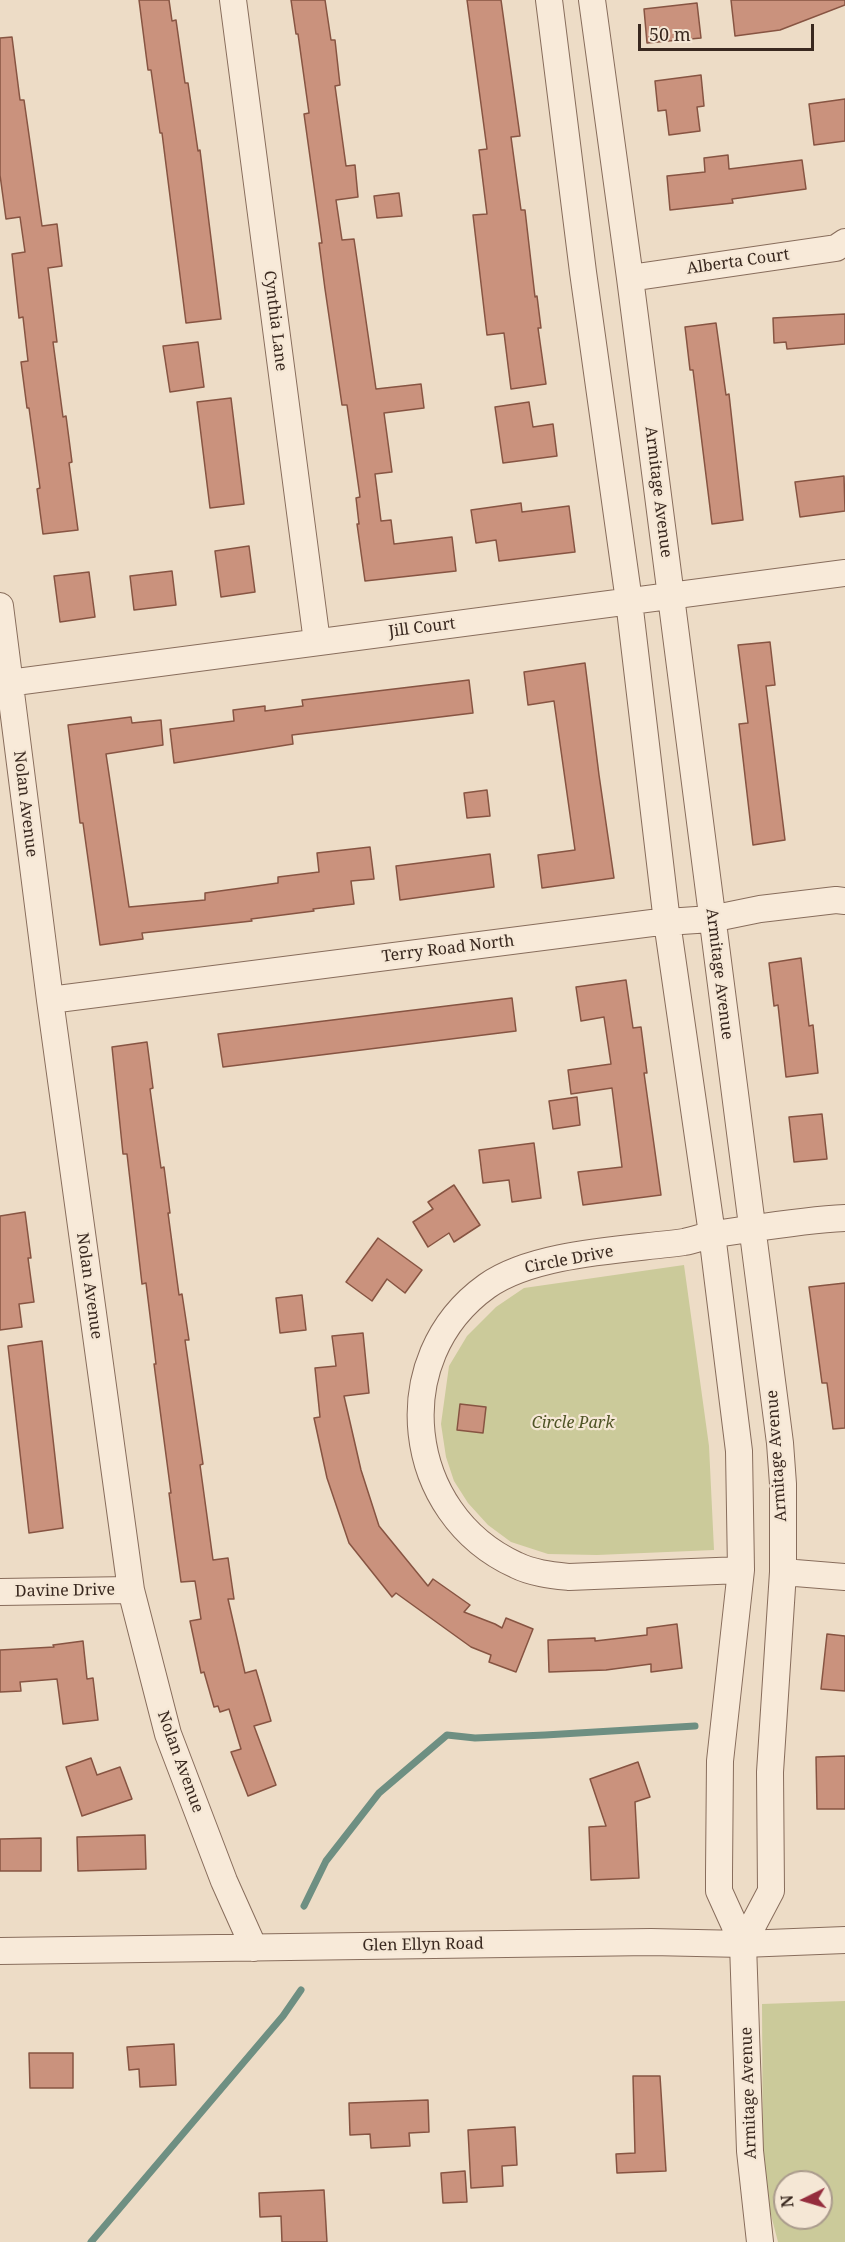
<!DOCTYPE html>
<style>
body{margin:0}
#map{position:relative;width:845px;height:2242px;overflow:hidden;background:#eddcc6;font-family:"Noto Serif",serif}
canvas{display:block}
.north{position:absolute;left:773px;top:2170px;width:60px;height:60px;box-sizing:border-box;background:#f5e7d5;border:2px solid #aa9b8c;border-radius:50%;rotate:265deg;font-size:16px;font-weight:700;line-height:24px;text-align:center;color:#39281f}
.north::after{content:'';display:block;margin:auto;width:21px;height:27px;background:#952d3d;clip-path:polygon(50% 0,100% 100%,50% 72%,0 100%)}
.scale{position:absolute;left:638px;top:24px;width:176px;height:27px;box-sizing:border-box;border:3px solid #39281f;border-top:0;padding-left:8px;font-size:18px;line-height:21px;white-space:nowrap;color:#39281f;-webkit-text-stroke:4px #f5e7d5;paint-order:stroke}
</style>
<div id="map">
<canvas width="845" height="2242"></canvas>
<div class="north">N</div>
<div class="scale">50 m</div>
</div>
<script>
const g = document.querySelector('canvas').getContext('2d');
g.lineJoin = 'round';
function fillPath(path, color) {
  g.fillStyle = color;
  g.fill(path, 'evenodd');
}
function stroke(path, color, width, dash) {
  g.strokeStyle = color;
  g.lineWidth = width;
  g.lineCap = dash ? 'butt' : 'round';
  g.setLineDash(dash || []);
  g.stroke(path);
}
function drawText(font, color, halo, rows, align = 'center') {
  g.font = font + ' "Noto Serif",serif';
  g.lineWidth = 4.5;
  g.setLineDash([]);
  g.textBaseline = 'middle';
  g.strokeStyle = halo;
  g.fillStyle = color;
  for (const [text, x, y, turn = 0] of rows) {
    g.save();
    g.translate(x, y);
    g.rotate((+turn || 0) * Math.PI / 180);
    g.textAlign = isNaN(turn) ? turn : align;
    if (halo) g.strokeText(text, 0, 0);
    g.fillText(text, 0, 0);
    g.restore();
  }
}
fillPath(new Path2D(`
 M684 1265 709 1446 714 1550 597 1555 548 1554 511 1542 488 1525 468 1503 454 1481 446 1457 441 1424 449 1366 467 1336 496 1307 524 1288Z
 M845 2001V2242H778L763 2184 762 2004ZM785 2182H821V2218H785Z`), '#cbca9a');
stroke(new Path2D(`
 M304 1906 326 1861 379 1793 447 1735 475 1738 545 1735 695 1726
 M91 2242 283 2016 301 1990`), '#6e8f82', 7);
const building = new Path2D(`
 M139 0H169L172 21 176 20 185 83H188L198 151 200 150 221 319 186 323 162 133H160L151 70H148Z
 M291 0H325L331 40H335L340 85 335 86 346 166 355 165 358 197 336 200 342 240 354 239 376 389 421 384 424 408 384 413 392 472 375 474 381 521 391 520 394 544 452 537 456 571 365 581 357 524H359L356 498 360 497 347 405H342L325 289 319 243H322L304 114 309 113 298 34H296Z
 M467 0H501L520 136 511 137 521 210H525L535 297 537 296 541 328H538L546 384 511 389 504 333 487 335 473 215 487 214 479 150 487 149Z
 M731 0H845V5L780 30 735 36Z
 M697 3 701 38 647 43 644 9Z
 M12 37 20 100H24L42 226 57 224 62 266 48 268 57 342H53L63 417 66 416 72 462 69 463 78 530 43 534 37 489 40 488 29 408H27L21 362 28 361 23 317 19 318 12 254 25 252 20 217 6 219 0 175V38Z
 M701 75 704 106 697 107 700 131 669 135 666 110 658 111 655 81Z
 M845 99V141L814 145 809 104Z
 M728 155 729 169 802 160 806 189 732 199 733 203 670 210 667 176 705 172 704 158Z
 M399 193 402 216 377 218 374 196Z
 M845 314V344L787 349 786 342 774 343 773 318Z
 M716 323 726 395 729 394 743 520 712 524 693 370H690L685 327Z
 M198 342 204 387 170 392 163 346Z
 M231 398 244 504 210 508 197 402Z
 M529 402 533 427 553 424 557 456 503 463 495 407Z
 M844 476 845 511 800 517 795 482Z
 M521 503 522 512 569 506 575 552 499 561 496 540 476 543 471 510Z
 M249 546 255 592 221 597 215 551Z
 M172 571 176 605 134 610 130 576Z
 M89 572 95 617 60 622 54 576Z
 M770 642 775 685 766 686 785 840 753 845 739 724 748 723 738 645Z
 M585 663 599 775 614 878 542 888 538 855 575 850 554 701 528 705 524 672Z
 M469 680 473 713 292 735 293 744 174 763 170 729 234 721 233 710 265 706V711L303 706 302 700Z
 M131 717 132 723 161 720 163 745 106 754 129 907 205 900V893L278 883V877L319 872 317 853 370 847 374 879 351 881 354 904 313 909 314 911 251 919 252 921 142 933 143 939 100 945 83 823H80L68 725Z
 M487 790 490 816 467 818 464 793Z
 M490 854 494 887 400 900 396 866Z
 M801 958 809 1026 813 1025 818 1073 786 1077 778 1005 774 1006 769 963Z
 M626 980 633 1028 641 1027 647 1073H644L661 1195 583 1205 578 1172 622 1167 612 1088 571 1094 568 1070 611 1064 604 1017 581 1021 576 987Z
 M512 998 516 1031 223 1067 218 1034Z
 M147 1042 153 1088 150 1089 161 1168 164 1167 170 1213H168L179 1295 182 1294 189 1340H185L203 1464 200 1465 213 1560 228 1558 234 1599H228L245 1673 256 1670 271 1721 254 1726 276 1785 248 1796 231 1752 241 1749 229 1709 220 1712 218 1706 214 1707 204 1672 201 1673 190 1621 201 1619 195 1581 181 1582 175 1539 169 1493H171L154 1364H156L146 1283 142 1284 127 1154H123L112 1047Z
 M577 1097 580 1125 553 1129 549 1101Z
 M822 1114 827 1159 794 1162 789 1117Z
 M534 1143 541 1198 512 1202 509 1180 483 1183 479 1150Z
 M454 1185 480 1225 454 1242 449 1233 428 1247 413 1222 433 1209 428 1202Z
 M25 1212 31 1258H28L34 1302 19 1304 22 1327 0 1330V1216Z
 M378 1238 422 1270 405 1293 387 1279 372 1301 346 1282Z
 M845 1283V1428L833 1429 827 1383H822L809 1287Z
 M302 1295 306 1330 280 1333 276 1298Z
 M363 1333 369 1393 344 1396 361 1470 379 1526 428 1586 433 1579 470 1605 464 1612 495 1624 502 1628 506 1618 533 1629 516 1672 489 1662 491 1655 471 1647 396 1593 392 1597 349 1543 327 1478 314 1418 320 1417 315 1368 336 1366 332 1336Z
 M42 1341 63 1528 29 1533 8 1346Z
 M460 1404 486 1407 483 1433 457 1430Z
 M677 1624 682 1668 651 1672V1664L606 1670 549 1672 548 1640 595 1638V1641L647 1635V1628Z
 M827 1634 845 1636V1691L821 1689Z
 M83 1641 87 1679 93 1678 98 1720 63 1724 57 1679 20 1682 21 1691 0 1692V1650L54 1647 53 1645Z
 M845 1756V1809H817L816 1757Z
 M91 1758 97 1775 120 1767 132 1799 82 1816 66 1767Z
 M638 1762 650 1797 635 1802 639 1878 591 1880 589 1827 606 1826 590 1779Z
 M145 1835 146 1869 78 1871 77 1837Z
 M41 1838V1871H0V1839Z
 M174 2044 176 2085 140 2087 139 2069 129 2070 127 2047Z
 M29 2053H73V2088H30Z
 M633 2076H660L666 2171 617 2173 616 2154 635 2153Z
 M428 2100 429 2132 409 2133 410 2146 371 2148 370 2134 350 2135 349 2103Z
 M515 2127 517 2165 502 2166 503 2186 471 2188 468 2130Z
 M465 2171 467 2202 443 2203 441 2173Z
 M324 2190 327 2242H282L281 2216 260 2217 259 2193Z`);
fillPath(building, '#ca927d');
stroke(building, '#875442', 1.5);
const minor = new Path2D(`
 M233 0 317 642
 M549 0 583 272 629 601 667 922 712 1234 739 1451 741 1570 720 1761 719 1873V1891L743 1944 750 2151 760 2242
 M592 0 630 278 780 1443 783 1484V1572L770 1772 771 1891 743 1944
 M630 278 836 248 845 242
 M0 606 50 1000 131 1590 168 1734 224 1881 254 1948
 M0 684 845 573
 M50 1000 652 923 711 919 760 909 836 900 845 901
 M741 1570 569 1577C551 1575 532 1573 516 1565 404 1514 386 1358 487 1286 535 1252 626 1250 684 1242 695 1240 704 1236 715 1234 758 1228 802 1220 845 1218
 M783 1572 845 1577
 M0 1592 131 1590
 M0 1951 651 1942 743 1944 845 1940`);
stroke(minor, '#886d5c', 28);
stroke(minor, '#f8ead9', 26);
drawText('16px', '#39281f', '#f5e7d5', [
 ["Alberta Court",738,262,-8],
 ["Cynthia Lane",275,321,83],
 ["Armitage Avenue",658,492,83],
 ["Jill Court",422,628,-7],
 ["Nolan Avenue",25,804,83],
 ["Terry Road North",448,949,-7],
 ["Armitage Avenue",719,974,83],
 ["Circle Drive",569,1260,-11],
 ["Nolan Avenue",89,1286,82],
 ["Armitage Avenue",777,1456,-94],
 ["Davine Drive",65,1591,-1],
 ["Nolan Avenue",180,1762,70],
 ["Glen Ellyn Road",423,1945,-1],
 ["Armitage Avenue",749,2093,-92]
]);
drawText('italic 16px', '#4f5426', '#f5e7d5', [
 ["Circle Park",573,1423]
]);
</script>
